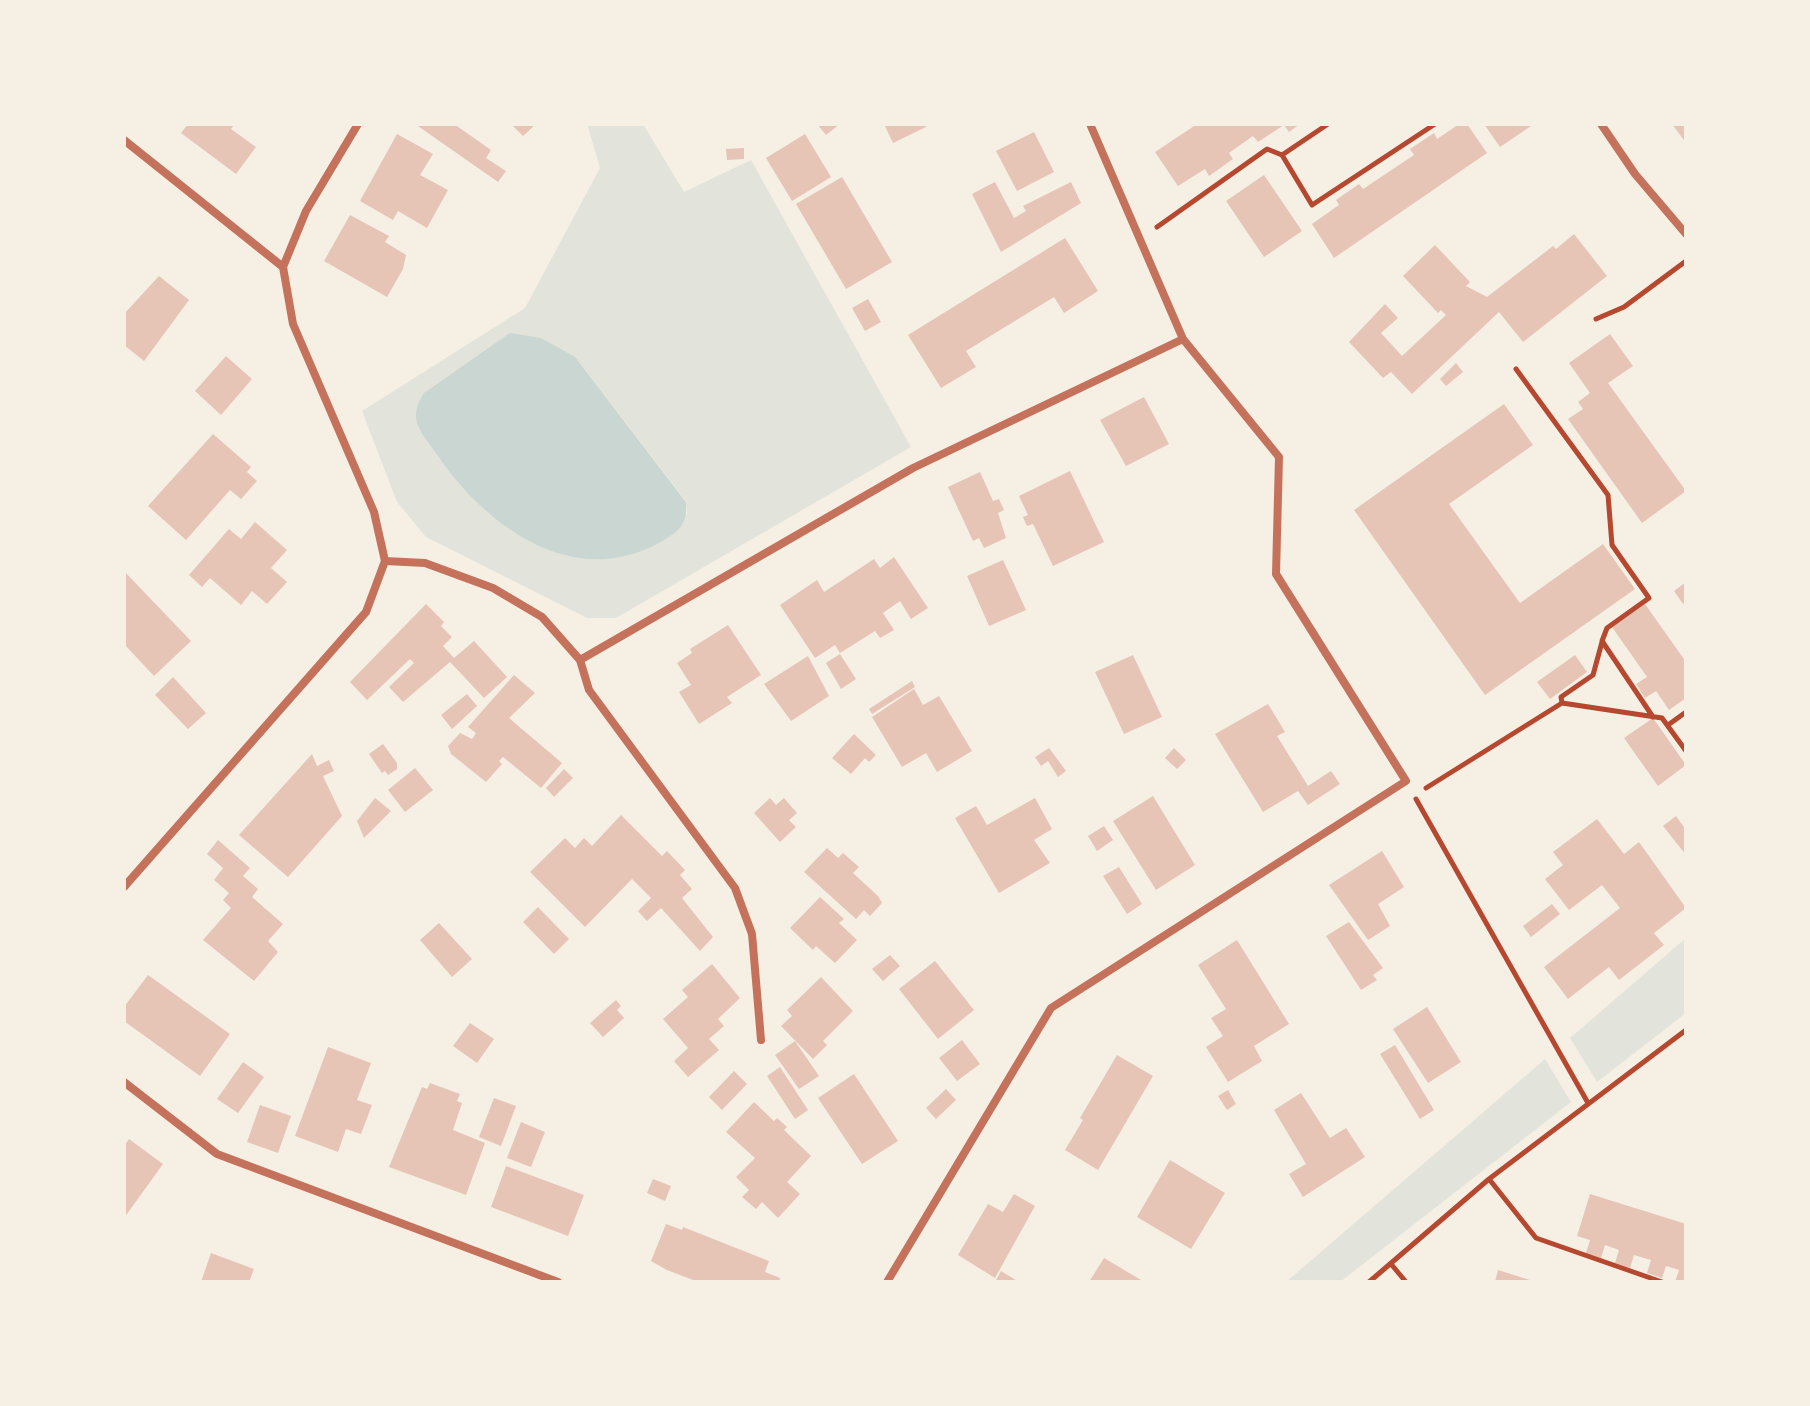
<!DOCTYPE html>
<style>
body{margin:0}
#map{position:relative;width:1810px;height:1406px;overflow:hidden;background:#f6efe4;font-family:"Roboto Condensed",sans-serif}
canvas{display:block}
.frame{position:absolute;inset:0;border:126px solid #f6efe4;pointer-events:none}
</style>
<div id="map">
<canvas width="1810" height="1406"></canvas>
<div class="frame"></div>
</div>
<script>
const g = document.querySelector('canvas').getContext('2d');
g.lineJoin = 'round';
function fillPath(path, color) {
  g.fillStyle = color;
  g.fill(path, 'evenodd');
}
function stroke(path, color, width, dash) {
  g.strokeStyle = color;
  g.lineWidth = width;
  g.lineCap = dash ? 'butt' : 'round';
  g.setLineDash(dash || []);
  g.stroke(path);
}
fillPath(new Path2D(`
 M587 124H643L684 192 751 160 911 447 616 618H587L426 537 397 502 362 411 525 308 600 168ZM575 357 686 501 687 515Z
 M1686 938V1013L1597 1082 1570 1038Z
 M1545 1059 1571 1102 1340 1282H1286Z`), '#e2e4dc');
fillPath(new Path2D(`
 M510 333 541 338 575 357 686 502C688 525 678 532 659 543 573 590 487 527 438 456 422 432 406 421 424 393Z`), '#c9d6d2');
fillPath(new Path2D(`
 M188 124H235L231 129 256 147 236 174 181 133Z
 M415 124H454L491 150 486 158 506 171 498 182Z
 M511 124H536L523 136Z
 M817 124H840L826 135Z
 M884 124H925L926 127 893 143Z
 M1197 124H1300L1289 132 1284 125 1258 142 1253 136 1229 153 1233 159 1209 176 1205 169 1178 186 1155 152Z
 M1459 124H1467L1487 153 1334 258 1312 224 1339 205 1336 200 1359 184 1363 189 1414 155 1410 149 1434 133 1437 139Z
 M1484 124H1534L1500 147Z
 M1672 124H1686V143Z
 M1034 132 1054 172 1017 191 996 151Z
 M397 134 433 154 420 175 448 190 427 228 398 211 393 220 360 201Z
 M805 134 831 177 792 201 766 158Z
 M744 148V159L727 160 726 149Z
 M1264 175 1302 231 1264 257 1226 201Z
 M842 177 892 262 846 289 796 204Z
 M995 182 1014 218 1026 211 1023 206 1071 182 1081 203 1001 252 972 194Z
 M350 215 389 236 385 242 406 255 403 269 387 297 324 261Z
 M1574 234 1607 276 1523 342 1499 312 1412 394 1391 372 1383 378 1349 342 1385 304 1398 318 1381 333 1402 356 1446 315 1441 310 1438 313 1403 276 1435 245 1470 282 1466 286 1487 297 1553 246 1556 249Z
 M1065 238 1098 291 1064 313 1054 297 966 351 976 367 941 388 908 335Z
 M159 276 189 300 144 361 124 345V314Z
 M868 299 881 322 865 331 852 308Z
 M1610 334 1633 366 1608 383 1686 491 1642 523 1568 419 1583 409 1578 402 1590 393 1569 363Z
 M226 356 252 379 221 415 195 391Z
 M1456 363 1463 372 1446 386 1440 379Z
 M1144 397 1169 444 1126 466 1100 420Z
 M1504 404 1533 445 1449 504 1520 603 1603 544 1635 589 1485 695 1354 510Z
 M213 434 251 467 247 472 257 481 241 499 230 490 186 540 148 506Z
 M1070 471 1104 542 1053 566 1033 524 1027 526 1023 517 1028 515 1019 496Z
 M980 472 993 501 999 499 1004 510 998 513 1006 538 984 548 979 538 973 541 948 487Z
 M255 522 287 550 271 568 287 582 267 604 252 591 241 605 210 578 202 587 189 575 229 529 241 539Z
 M894 557 928 608 911 619 900 601 883 613 894 630 880 638 875 631 840 653 835 645 815 658 780 605 817 580 824 592 874 559 880 568Z
 M1003 560 1026 610 989 626 967 576Z
 M124 571 191 641 154 676 124 644Z
 M1686 582V602L1683 604 1674 591Z
 M426 604 444 622 441 626 452 637 443 646 454 658 474 641 507 677 484 698 450 662 403 702 389 687 414 663 410 659 367 700 350 682Z
 M1645 604 1686 662V698L1669 710 1656 691 1645 698 1636 684 1647 677 1612 627Z
 M728 625 761 675 727 697 732 703 699 724 679 692 691 685 677 663 692 653 690 649Z
 M840 654 856 679 841 689 826 663Z
 M1133 655 1162 717 1124 734 1095 672Z
 M1575 655 1587 672 1550 699 1537 682Z
 M808 656 829 696 791 721 764 684Z
 M514 675 535 693 509 718 562 763 541 788 503 757 499 761 502 764 486 782 451 754 448 746 460 733 472 739 476 733 468 727Z
 M173 677 206 713 188 729 155 695Z
 M912 681 915 687 872 714 869 709Z
 M914 689 923 705 939 696 972 751 937 772 926 753 902 767 872 717Z
 M467 694 477 706 452 729 441 715Z
 M1268 704 1285 732 1277 736 1308 786 1331 771 1340 784 1308 805 1298 791 1263 812 1215 734Z
 M1653 718 1686 765 1658 786 1624 738Z
 M854 734 876 755 869 762 865 758 851 774 832 758Z
 M383 744 397 763V769L388 775 385 771 382 773 369 754Z
 M1049 748 1066 771 1058 777 1048 761 1041 766 1035 757Z
 M1174 748 1186 760 1177 769 1165 758Z
 M312 754 317 766 329 760 334 771 323 776 342 816 288 877 239 835Z
 M415 768 433 790 405 812 388 790Z
 M564 769 573 778 554 797 546 788Z
 M1153 796 1195 865 1156 890 1113 821Z
 M375 798 391 811 364 838 357 821Z
 M770 798 776 805 784 798 797 813 789 820 796 827 780 842 754 813Z
 M1035 798 1052 829 1034 840 1050 863 999 893 955 818 976 806 987 825Z
 M621 815 662 856 667 851 685 870 680 875 692 889 682 898 713 937 700 951 661 908 647 921 638 911 651 898 632 879 585 927 530 872 565 838 575 848 584 838 592 846Z
 M1676 816 1686 830V855L1663 826Z
 M1597 819 1624 854 1639 842 1686 908 1654 933 1664 945 1619 980 1609 967 1568 999 1544 967 1620 908 1602 885 1569 910 1545 879 1563 865 1553 852Z
 M1104 826 1113 840 1097 851 1088 836Z
 M218 840 250 868 243 876 258 889 252 897 283 924 268 941 278 952 254 981 203 940 231 908 223 900 229 893 214 880 223 868 207 854Z
 M827 848 838 858 843 853 859 867 853 873 878 896 882 903 870 916 864 910 856 919 804 872Z
 M1382 851 1404 887 1378 904 1390 926 1368 940 1329 885Z
 M1119 867 1142 904 1127 914 1103 876Z
 M820 897 844 919 839 923 857 940 835 963 816 946 813 950 790 928Z
 M1552 904 1560 914 1531 937 1523 926Z
 M538 907 569 939 554 954 523 922Z
 M1349 922 1383 968 1373 975 1377 980 1361 990 1326 936Z
 M439 923 472 959 452 977 420 940Z
 M1237 940 1289 1024 1254 1046 1262 1061 1228 1082 1206 1047 1223 1036 1211 1018 1226 1009 1198 965Z
 M890 955 900 966 883 981 872 969Z
 M935 961 974 1010 938 1039 899 989Z
 M712 964 740 998 718 1019 724 1026 709 1039 719 1050 688 1077 674 1061 688 1048 663 1019 688 997 682 990Z
 M148 975 230 1034 200 1076 124 1021V1007Z
 M821 977 853 1011 823 1041 827 1045 813 1059 781 1026 792 1016 787 1010Z
 M616 1000 621 1006 617 1010 624 1018 603 1037 590 1023Z
 M1427 1007 1461 1062 1428 1083 1393 1029Z
 M470 1023 494 1039 477 1063 453 1046Z
 M962 1040 980 1064 957 1081 939 1058Z
 M795 1041 819 1076 799 1089 775 1055Z
 M1395 1045 1434 1110 1420 1119 1380 1054Z
 M328 1047 371 1063 357 1100 372 1105 361 1134 346 1129 338 1152 295 1136Z
 M1117 1055 1153 1076 1098 1170 1065 1150 1083 1120 1080 1118Z
 M243 1062 264 1077 238 1113 217 1099Z
 M780 1067 808 1110 795 1119 767 1076Z
 M734 1071 747 1084 722 1110 709 1097Z
 M854 1074 898 1141 862 1164 818 1098Z
 M430 1083 460 1094 457 1101 462 1103 453 1130 485 1143 466 1195 389 1167 422 1087 427 1089Z
 M946 1089 956 1100 936 1119 926 1108Z
 M1228 1090 1236 1104 1227 1110 1218 1096Z
 M1301 1093 1330 1138 1346 1128 1365 1157 1303 1197 1289 1174 1306 1164 1274 1110Z
 M494 1098 516 1106 501 1146 479 1137Z
 M754 1102 774 1121 777 1118 787 1127 784 1130 811 1156 787 1182 800 1194 778 1218 762 1202 756 1209 742 1197 749 1190 736 1177 755 1158 726 1132Z
 M260 1105 291 1116 278 1153 247 1142Z
 M521 1122 545 1132 531 1167 507 1158Z
 M129 1139 163 1164 124 1218V1146Z
 M1170 1160 1225 1193 1191 1249 1137 1217Z
 M506 1166 584 1195 568 1236 491 1207Z
 M653 1179 671 1186 665 1201 647 1193Z
 M1014 1194 1035 1206 995 1278 958 1255 988 1204 1003 1212Z
 M1590 1194 1686 1224V1282H1675L1679 1270 1666 1266 1662 1278 1647 1273 1651 1260 1634 1255 1630 1268 1615 1263 1619 1250 1605 1245 1601 1258 1586 1253 1590 1240 1577 1236Z
 M666 1224 682 1230 683 1227 769 1261 765 1272 780 1278 779 1282H698L667 1270 651 1261Z
 M211 1253 254 1269 249 1282H201Z
 M1104 1258 1141 1280 1139 1282H1089Z
 M1498 1270 1533 1281V1282H1495Z
 M1001 1271 1019 1282H995Z`), '#e6c5b7');
stroke(new Path2D(`
 M1328 124 1282 155 1312 205 1435 124
 M1157 227 1267 149 1282 155
 M1596 319 1624 307 1686 261
 M1516 369 1608 495 1612 545 1649 598 1607 628 1602 641 1653 717
 M1562 703 1561 697 1593 675 1602 642
 M1668 725 1686 712
 M1426 788 1562 703 1662 718 1686 751
 M1416 799 1588 1103
 M1489 1179 1536 1238 1662 1282
 M1391 1264 1406 1282
 M1369 1282 1489 1179 1686 1030`), '#b5482f', 5);
stroke(new Path2D(`
 M1601 124 1635 174 1686 234
 M124 140 283 267
 M385 561 425 563 493 588 542 617 580 660 589 690 735 888 752 934 761 1040
 M580 660 913 468 1183 339
 M124 887 366 612 385 561 374 512 293 324 283 267 306 211 358 124
 M124 1082 217 1154 558 1282
 M887 1282 1051 1008 1406 781 1276 574 1279 457 1183 339 1090 124`), '#c5725c', 8);
</script>
